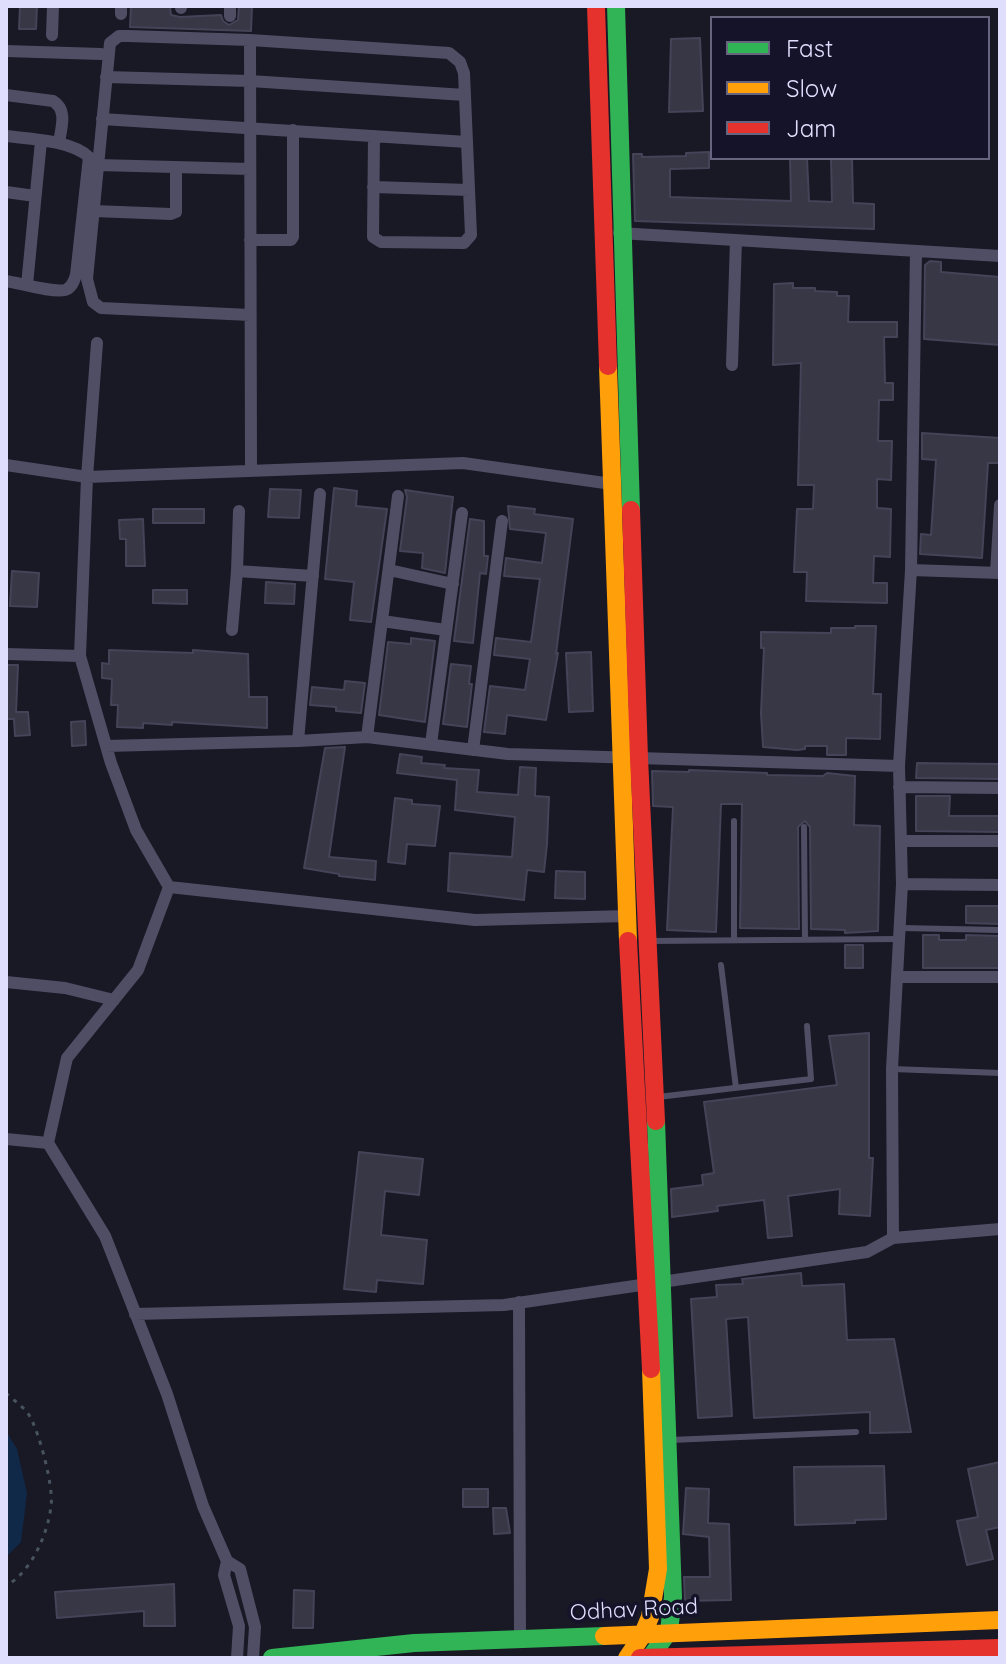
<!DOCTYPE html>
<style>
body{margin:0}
#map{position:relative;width:1006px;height:1664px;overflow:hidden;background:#191825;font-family:Quicksand,sans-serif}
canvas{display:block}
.frame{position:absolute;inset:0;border:8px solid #dfdefd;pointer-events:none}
.legend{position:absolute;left:710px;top:16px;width:280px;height:144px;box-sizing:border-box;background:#15132a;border:2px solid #66647e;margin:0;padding:10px 14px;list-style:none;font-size:24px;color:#dfdefd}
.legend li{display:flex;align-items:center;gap:16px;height:40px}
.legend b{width:40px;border:2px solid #66647e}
</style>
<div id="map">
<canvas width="1006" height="1664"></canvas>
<div class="frame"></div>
<ul class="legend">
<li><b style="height:10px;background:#30b455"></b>Fast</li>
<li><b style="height:10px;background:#ff9f0a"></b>Slow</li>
<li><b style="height:10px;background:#e5322d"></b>Jam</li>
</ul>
</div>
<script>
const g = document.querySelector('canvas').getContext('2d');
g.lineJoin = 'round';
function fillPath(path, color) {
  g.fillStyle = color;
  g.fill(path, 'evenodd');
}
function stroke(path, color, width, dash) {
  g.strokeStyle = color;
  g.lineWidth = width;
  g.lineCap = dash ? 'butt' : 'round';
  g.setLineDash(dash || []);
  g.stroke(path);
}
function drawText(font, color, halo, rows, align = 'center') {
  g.font = font + ' Quicksand,sans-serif';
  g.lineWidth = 7;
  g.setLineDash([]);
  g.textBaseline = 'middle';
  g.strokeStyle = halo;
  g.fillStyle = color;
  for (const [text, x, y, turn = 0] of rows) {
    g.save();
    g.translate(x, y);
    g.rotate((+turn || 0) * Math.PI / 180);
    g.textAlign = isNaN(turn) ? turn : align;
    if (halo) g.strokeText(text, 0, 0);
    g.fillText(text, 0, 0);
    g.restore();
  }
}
fillPath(new Path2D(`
 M6 1431 17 1449 27 1493 21 1542 6 1557Z`), '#112948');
const building = new Path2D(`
 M20 6H37L36 29H19Z
 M131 6H170L171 15 180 17 221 15 223 21 229 25 238 20 239 6H252L251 31 130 27Z
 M700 38 703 111 669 112 671 39Z
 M709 152V168L670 169V197L791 201 790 158H807L809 201 832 202 831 158H852L853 203 874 204V229L635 221 633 154H642V157L686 156V153Z
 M930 261 941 262V272L1000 277V345L924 339 925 265Z
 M793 283V288H815V291L837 292V296H849L848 322H897V337H884L885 383H893V400H879L878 441H892L891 480 877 479V508L891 509 890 557 874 556 873 583H887V603L806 601 807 572H794L797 509H813L814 485H798L801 363 773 365 774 284Z
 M922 433 1000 438V463H988L982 558 920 554 921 534 931 535 936 460 922 459Z
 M334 488 357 491 356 506 387 509 371 622 350 620 354 582 325 579Z
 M270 489 301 490 299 518 268 517Z
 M405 490 453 497 445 573 422 568 423 553 400 551 407 497Z
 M508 506 535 509 534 514 573 519 556 654 558 653 546 720 507 715 505 734 484 732 490 686 525 690 530 659 494 655 496 638 531 642 540 579 504 576 506 558 542 563 546 533 510 529Z
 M153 509H204V523H153Z
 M143 519 145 566H126V539H120L119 520Z
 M470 519 484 521V556H488L486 574 480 573 473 643 454 641Z
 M12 571 39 573 37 607 10 606Z
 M266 582 295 584 294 604 265 603Z
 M153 590H187V604L153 603Z
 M855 626H876L873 694H881L880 739 846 738V755H827V746H805V749L797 750 763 747 761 713 764 648H761V632L831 633V628H855Z
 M411 638 435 641 425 722 379 715 388 642 411 644Z
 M109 650 193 653V650L248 654 249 697H267V728L172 722V725L143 723V728L117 727 118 705H111L112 679 102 678V663L109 664Z
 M591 652 593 711 569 712 566 653Z
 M451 664 471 666 469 684H472L467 727 443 724Z
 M6 665H18L16 712H28L30 735 15 736 14 719H6Z
 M345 681 365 683 361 713 336 711V707L310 705 312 687 344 690Z
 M85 721 86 745 72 746 71 722Z
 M345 747 329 857 376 861 375 880 339 876V874L304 868 325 748Z
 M400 754 422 757 421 763 445 765 444 768 479 770 477 792 518 795 520 767 536 768 535 796 549 797 547 844 544 872 527 870 524 900 448 891 450 853 512 857 515 817 455 810 457 780 397 773Z
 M917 763 1000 764V779L916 778Z
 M689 770 767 773V775L823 776 827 773 855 776 854 825 880 826 878 931 845 933V930L811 929 810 827 805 821 798 827 799 929 740 928 742 804H721L716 932 667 930 673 807 653 806 652 771 689 772Z
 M916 796H950L949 816H1000V832L916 831Z
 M395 798 412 800V804L440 806 435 846 407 844 405 864 388 862Z
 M556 871 585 872V899L555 898Z
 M966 906H1000V924L966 923Z
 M923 935H939V940H966V935L1000 936V968H923Z
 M845 945H863V968H845Z
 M869 1033V1158H873L870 1216 839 1214 840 1189 788 1196 792 1236 768 1238 764 1200 717 1206 718 1211 672 1217 671 1189 703 1185 702 1175 714 1173 704 1102 837 1085 829 1036Z
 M359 1152 423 1159 419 1195 385 1191 381 1235 427 1240 423 1284 377 1280 376 1292 344 1289Z
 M801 1273 802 1286 844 1284 847 1340 894 1339 911 1432 870 1433V1412L754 1418 748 1317 726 1319 732 1416 698 1418 691 1299 717 1297 716 1285 743 1284 742 1279Z
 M1000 1462V1527L986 1530 993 1559 967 1565 957 1521 978 1517 968 1469Z
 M884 1466 886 1519 855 1520V1523L795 1525 794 1467Z
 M686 1488 709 1489 708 1523 729 1524 731 1600 685 1601 684 1577H710L709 1537 683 1534Z
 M463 1489H488V1507H463Z
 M493 1508H506L510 1533 494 1534Z
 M174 1584 175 1626H144V1611L57 1618 55 1592Z
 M294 1590 314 1591 313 1628H293Z`);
fillPath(building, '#383746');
stroke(building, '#454357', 2);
stroke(new Path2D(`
 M6 1393C13 1400 24 1407 29 1415 39 1431 54 1487 51 1506 48 1534 31 1572 6 1586`), '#475460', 3, [4, 6]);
stroke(new Path2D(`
 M734 821V940
 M804 827 805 939
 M901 928 1000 930
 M650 941 899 939
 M721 965 736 1088
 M892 1069 1000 1073
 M658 1097 811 1079 807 1026
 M671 1440 856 1432`), '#4f4e65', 6);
stroke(new Path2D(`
 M181 8V6
 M121 14V6
 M230 16V6
 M52 35 53 6
 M250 40 251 470
 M6 51 101 54
 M106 77 250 81 465 95
 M6 95 53 101C68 110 61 128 59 143
 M102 119 467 142
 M6 136C30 139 71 140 89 157L76 275C74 281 72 288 65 290 53 293 19 283 6 281
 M98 165 250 169
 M373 187 469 190
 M6 192 35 196
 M94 211 171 214 176 212V167
 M619 233 1000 256
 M250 240H291L293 237V130
 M27 285 41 141
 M250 315 101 308 93 302 87 279 110 43 119 36H128L250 40 449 53 460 62 464 73 471 235 464 243 381 242 373 237 374 136
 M732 365 736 240
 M6 465 87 477 97 343
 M239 511 237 571 313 576
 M389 570 453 584
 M911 570 1000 573
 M996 573 1000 505
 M382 621 446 630
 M232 630 237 571
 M6 654 80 656
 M367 737 398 496
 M298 741 320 494
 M431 744 462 513
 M106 746 298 741 367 737 508 754 899 766 902 884 892 1069 893 1238
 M473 750 502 521
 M899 766 911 570 916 251
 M899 787 1000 788
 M901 841H1000
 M902 884 1000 885
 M169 887 136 830 111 763 80 656 87 477 463 463 612 484
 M898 977H1000
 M6 982 65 988 114 1000
 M6 1139 48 1143
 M519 1302 520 1639
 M135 1314 504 1305 867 1252 893 1238 1000 1229
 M227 1561 224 1575 239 1626 237 1658
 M253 1658 255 1627 240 1569 227 1561 203 1506 167 1394 105 1236 48 1143 67 1058 138 970 169 887 475 920 627 916`), '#4f4e65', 12);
stroke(new Path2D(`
 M616 6 631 510
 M272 1658 414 1643 604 1636
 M650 1658 669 1631 673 1597 656 1121`), '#30b455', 18);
stroke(new Path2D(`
 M608 366 628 941
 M604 1636 1000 1620
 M627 1658 642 1636 650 1617 658 1569 651 1369`), '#ff9f0a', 18);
stroke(new Path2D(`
 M596 6 608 366
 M631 510 639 758 656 1121
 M628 941 651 1369
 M640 1658 1000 1648`), '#e5322d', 18);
drawText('22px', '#dfdefd', '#15132a', [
 ["Odhav Road",634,1610,-3]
]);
</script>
